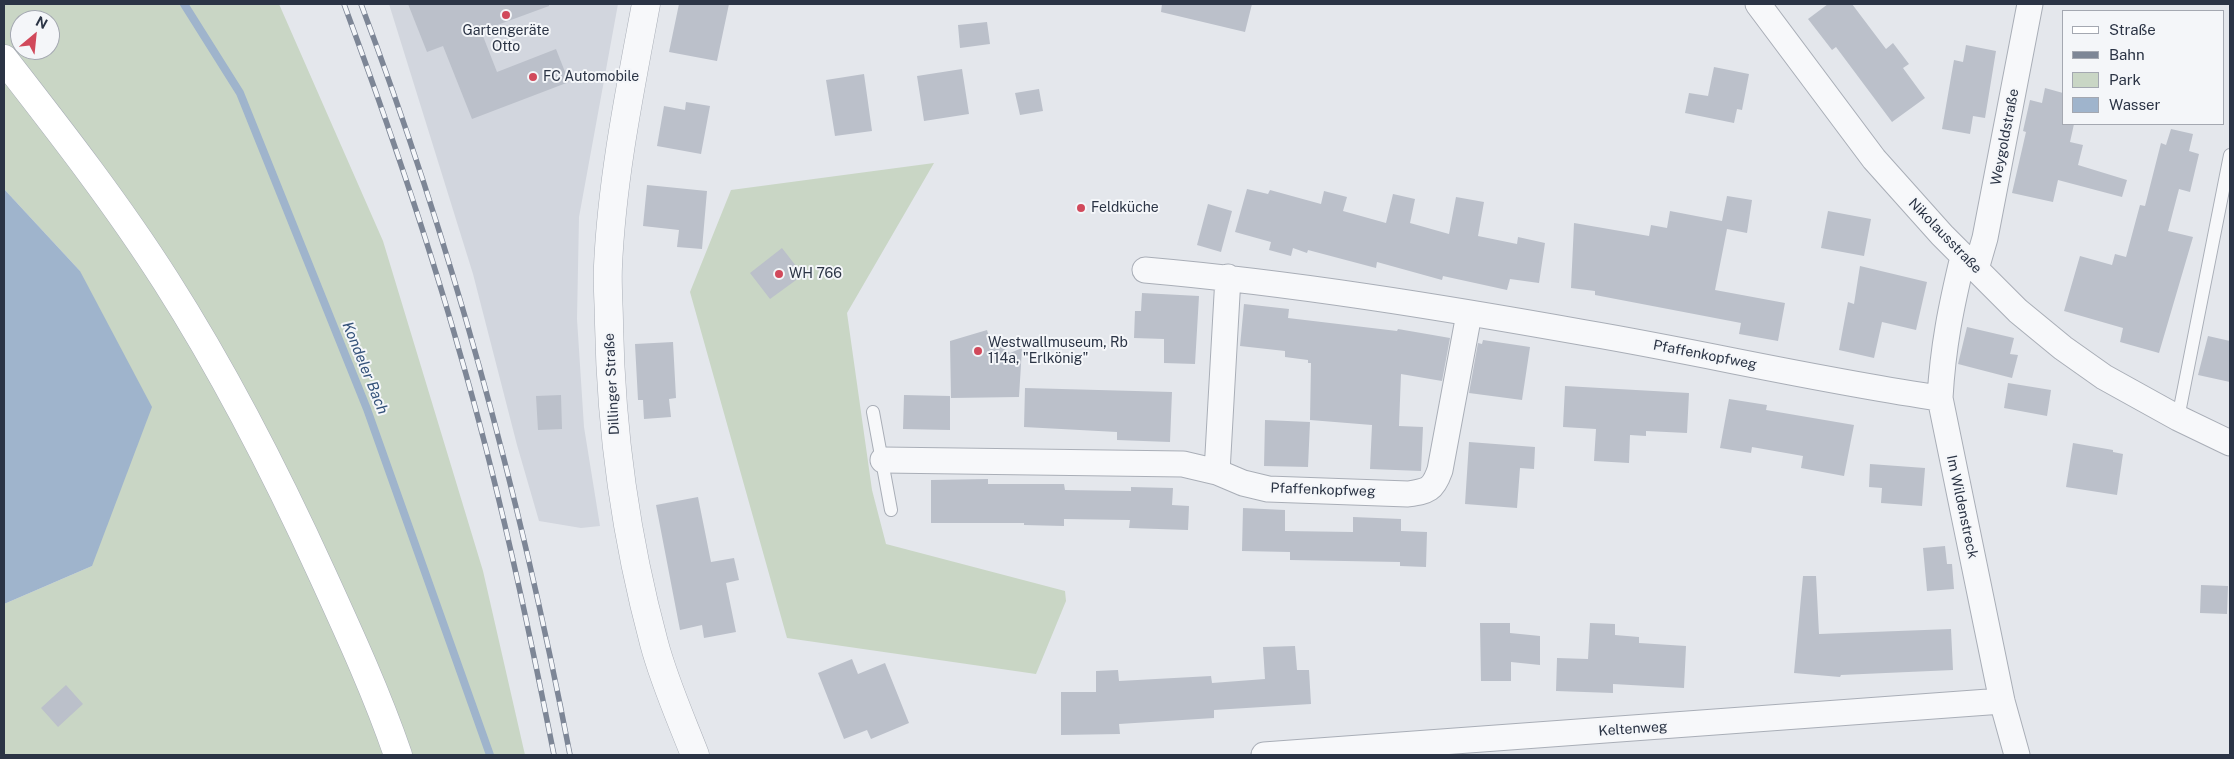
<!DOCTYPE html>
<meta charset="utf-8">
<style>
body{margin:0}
#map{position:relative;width:2234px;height:759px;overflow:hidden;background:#e4e7ec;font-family:"Public Sans",sans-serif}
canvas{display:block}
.frame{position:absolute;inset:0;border:5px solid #2b3445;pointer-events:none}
.legend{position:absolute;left:2062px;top:10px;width:162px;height:115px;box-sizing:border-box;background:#f4f6f9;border:1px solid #a4a8b1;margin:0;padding:6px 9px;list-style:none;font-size:15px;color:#2b3445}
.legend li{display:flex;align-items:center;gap:10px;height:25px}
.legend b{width:25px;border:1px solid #a4a8b1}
.north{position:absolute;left:10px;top:10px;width:50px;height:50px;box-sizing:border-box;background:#f4f6f9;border:1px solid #a4a8b1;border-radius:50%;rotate:28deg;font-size:14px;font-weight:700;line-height:20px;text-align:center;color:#2b3445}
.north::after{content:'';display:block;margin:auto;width:18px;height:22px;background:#d1495b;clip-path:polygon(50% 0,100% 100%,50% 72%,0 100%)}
</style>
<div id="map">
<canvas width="2234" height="759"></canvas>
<div class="frame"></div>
<ul class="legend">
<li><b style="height:6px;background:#fff"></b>Straße</li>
<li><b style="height:6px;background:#7d8696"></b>Bahn</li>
<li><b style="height:14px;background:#c9d6c5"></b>Park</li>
<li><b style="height:14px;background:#9fb4cc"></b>Wasser</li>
</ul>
<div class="north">N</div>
</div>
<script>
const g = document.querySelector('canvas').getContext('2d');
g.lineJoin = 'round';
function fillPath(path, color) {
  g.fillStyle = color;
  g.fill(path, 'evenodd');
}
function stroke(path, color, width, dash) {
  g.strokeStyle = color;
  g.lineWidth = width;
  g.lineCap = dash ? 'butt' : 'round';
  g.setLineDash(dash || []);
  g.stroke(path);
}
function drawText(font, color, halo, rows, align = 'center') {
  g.font = font + ' "Public Sans",sans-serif';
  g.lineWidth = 4;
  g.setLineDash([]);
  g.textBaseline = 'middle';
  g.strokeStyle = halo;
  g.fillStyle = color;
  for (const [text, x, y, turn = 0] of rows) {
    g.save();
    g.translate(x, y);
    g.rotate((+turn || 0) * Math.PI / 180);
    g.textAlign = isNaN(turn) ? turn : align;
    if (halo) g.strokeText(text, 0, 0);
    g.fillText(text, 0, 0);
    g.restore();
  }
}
fillPath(new Path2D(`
 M389 4H618L579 217 577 319 584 427 600 526 581 528 539 521 517 445 473 274Z`), '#d2d6de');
fillPath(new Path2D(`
 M4 4H279L383 241 483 571 525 755H4V604L92 566 80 271 4 189ZM20 20H50V50H20Z
 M934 163 847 313 872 490 886 544 1065 591 1066 601 1036 674 787 638 690 292 731 190Z`), '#c9d6c5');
fillPath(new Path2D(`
 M4 189 80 271 152 407 92 566 4 604Z`), '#9fb4cc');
stroke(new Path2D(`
 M184 4 240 93 367 409 490 755`), '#9fb4cc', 8);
fillPath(new Path2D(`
 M408 4H549V6L481 31 497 72 556 49 569 82 472 119 443 46 427 52Z
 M679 4H729L717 61 669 52Z
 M1162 4H1252L1245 32 1161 12Z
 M1828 4H1852L1886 49 1893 43 1909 64 1903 68 1925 98 1892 122 1836 47 1832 50 1808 19Z
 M987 22 990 44 960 48 958 25Z
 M1966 45 1996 51 1985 118 1973 116 1970 134 1942 129 1954 60 1963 62Z
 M1714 67 1749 74 1742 110 1737 109 1734 123 1685 113 1689 93 1708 96Z
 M962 69 969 114 924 121 917 76Z
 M864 74 872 131 835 136 826 80Z
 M2045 88 2063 93V124H2074L2070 142 2083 145 2078 165 2127 180 2122 197 2058 180 2053 202 2012 193 2026 132 2023 131 2030 100 2042 103Z
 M1039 89 1043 111 1020 115 1015 93Z
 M686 102 710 106 701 154 657 146 664 106 685 110Z
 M2171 129 2193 134 2189 151 2199 154 2190 192 2179 189 2168 231 2193 237 2159 353 2120 342 2123 328 2064 311 2080 256 2112 265 2115 254 2126 257 2140 205 2145 206 2161 143 2166 145Z
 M647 185 707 191 702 249 677 247 679 230 643 226Z
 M1247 189 1268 194 1270 190 1321 204 1324 191 1347 197 1343 211 1386 223 1393 194 1415 199 1410 223 1449 234 1456 197 1484 202 1478 236 1517 244 1518 237 1545 243 1539 283 1510 279 1507 290 1443 276 1442 280 1377 262 1376 268 1308 250 1307 253 1293 248 1291 256 1269 250 1271 242 1235 232Z
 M1727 196 1752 200 1747 233 1727 229 1715 290 1785 303 1778 341 1739 334 1741 323 1595 295V291L1571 288 1574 223 1649 236 1651 225 1667 228 1670 211 1722 221Z
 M1208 204 1232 211 1221 252 1197 245Z
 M1828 211 1871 219 1864 256 1821 248Z
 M782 248 803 275 770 299 750 273Z
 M1860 266 1927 282 1916 330 1882 322 1874 358 1839 350 1848 302 1854 304Z
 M1142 293 1199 296 1195 364 1164 363V339L1134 338 1135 311H1141Z
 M1244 304 1289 309 1288 318 1397 331 1398 329 1450 338 1442 381 1401 374 1399 426 1423 427 1421 471 1370 469 1372 425 1310 420 1311 363H1308V360L1285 357V351L1240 346Z
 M1967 327 2014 338 2010 354 2018 355 2012 378 1958 364Z
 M987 330 990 340 1010 353 1022 348 1019 397 951 398 950 341Z
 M2208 336 2230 341V382L2198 375Z
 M1483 340 1530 347 1522 400 1469 393 1478 343 1482 344Z
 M673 342 676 398 669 399 671 417 644 419 643 400H638L635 344Z
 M2008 383 2051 390 2047 416 2004 408Z
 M1565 386 1689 393 1687 433 1646 431V436L1630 435 1629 463 1594 461 1596 429 1563 427Z
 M1025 388 1172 392 1170 442 1117 440V432L1024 427Z
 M561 395 562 429 538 430 536 396Z
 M904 395 950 396V430L903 429Z
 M1729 399 1767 405 1766 410 1854 425 1844 476 1801 468 1803 456 1752 447 1751 453 1720 448Z
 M1265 420 1310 422 1308 467 1264 466Z
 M1469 442 1535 447 1534 469 1520 468 1517 508 1465 504Z
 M2073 443 2113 450V452L2123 454 2117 495 2066 487Z
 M1870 464 1925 468 1922 506 1881 503 1882 488 1869 487Z
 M988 479V484H1064L1065 490 1131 491V487L1173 488 1172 505 1189 506 1188 530 1129 528 1130 520 1064 519V526L1024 525V523H931V480Z
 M698 497 711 562 734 558 739 580 726 583 736 632 704 638 702 625 680 630 656 505Z
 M1243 508 1285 510V531L1353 532V517L1401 519V531L1427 532 1426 567 1400 566V562L1290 560V552L1242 551Z
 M1945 546 1947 564H1952L1954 589 1927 591 1923 548Z
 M1803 576H1816L1819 634 1951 629 1953 670 1841 675 1840 677 1794 673Z
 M2201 585 2228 586 2227 614 2200 613Z
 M1480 623H1510V633L1540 636V665L1511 662V681H1481Z
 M1590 623 1615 624V635L1639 637V643L1686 646 1684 688 1613 684V693L1556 691 1557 658 1588 659Z
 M1295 646 1297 670H1309L1311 704 1214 710V718L1119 724 1120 734 1061 735V692H1096V671L1118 670 1119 681 1211 676 1212 683 1265 679 1263 647Z
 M852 659 858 674 885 663 909 723 871 739 867 730 844 739 818 673Z
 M66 685 83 704 58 727 41 708Z`), '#bbc0ca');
const service = new Path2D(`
 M873 412 891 510
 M2178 418 2230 155`);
const minor = new Path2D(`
 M1758 4 1874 159 1942 235 2018 311 2063 348 2104 377 2178 418 2230 443
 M1963 257C1951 307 1943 346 1940 398L2002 701 2017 755
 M1976 269 1985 238 2030 4
 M1145 270C1293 283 1440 307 1586 333 1704 353 1821 381 1940 398
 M883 460 1183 464 1217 472 1243 483 1268 489 1408 494C1428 491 1433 490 1440 470L1469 314
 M1217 472 1228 277
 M1264 755 2002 701`);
const tertiary = new Path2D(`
 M646 4C630 90 612 178 608 266 607 286 609 305 609 324 611 432 626 539 654 643 664 681 681 719 695 755`);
const secondary = new Path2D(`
 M4 59C60 131 117 204 166 281 226 375 277 475 323 576 350 635 377 694 398 755`);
stroke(service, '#a9aeb7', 14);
stroke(minor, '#a9aeb7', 27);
stroke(tertiary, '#a9aeb7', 29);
stroke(secondary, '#a9aeb7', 29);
stroke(service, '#f7f8fa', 12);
stroke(minor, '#f7f8fa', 25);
stroke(tertiary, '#f7f8fa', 28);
stroke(secondary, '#fff', 28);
const rail = new Path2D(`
 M344 4C386 118 426 233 459 350 498 483 527 619 554 755
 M361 4C453 248 521 499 570 755`);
stroke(rail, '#7d8696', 5.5);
stroke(rail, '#f4f6f9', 4, [11]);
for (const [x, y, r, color] of [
 [506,15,5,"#d1495b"],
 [533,77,5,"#d1495b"],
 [1081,208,5,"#d1495b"],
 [779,274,5,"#d1495b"],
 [978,351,5,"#d1495b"]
]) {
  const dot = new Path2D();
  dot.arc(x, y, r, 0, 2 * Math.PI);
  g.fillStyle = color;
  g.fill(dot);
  stroke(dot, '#f4f6f9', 2);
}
drawText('14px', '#2b3445', '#f4f6f9', [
 ["Gartengeräte",506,31,"center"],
 ["Otto",506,47,"center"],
 ["FC Automobile",543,77],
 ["Feldküche",1091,208],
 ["WH 766",789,274],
 ["Westwallmuseum, Rb",988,343],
 ["114a, \"Erlkönig\"",988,359]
], 'left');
drawText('14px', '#2b3445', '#f4f6f9', [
 ["Weygoldstraße",2005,137,-79],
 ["Nikolausstraße",1945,236,46],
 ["Pfaffenkopfweg",1705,355,11],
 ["Dillinger Straße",612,384,-93],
 ["Pfaffenkopfweg",1323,490,2],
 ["Im Wildenstreck",1962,507,78],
 ["Keltenweg",1633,729,-4]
]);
drawText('italic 15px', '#34527a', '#f4f6f9', [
 ["Kondeler Bach",365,368,68]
]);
</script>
